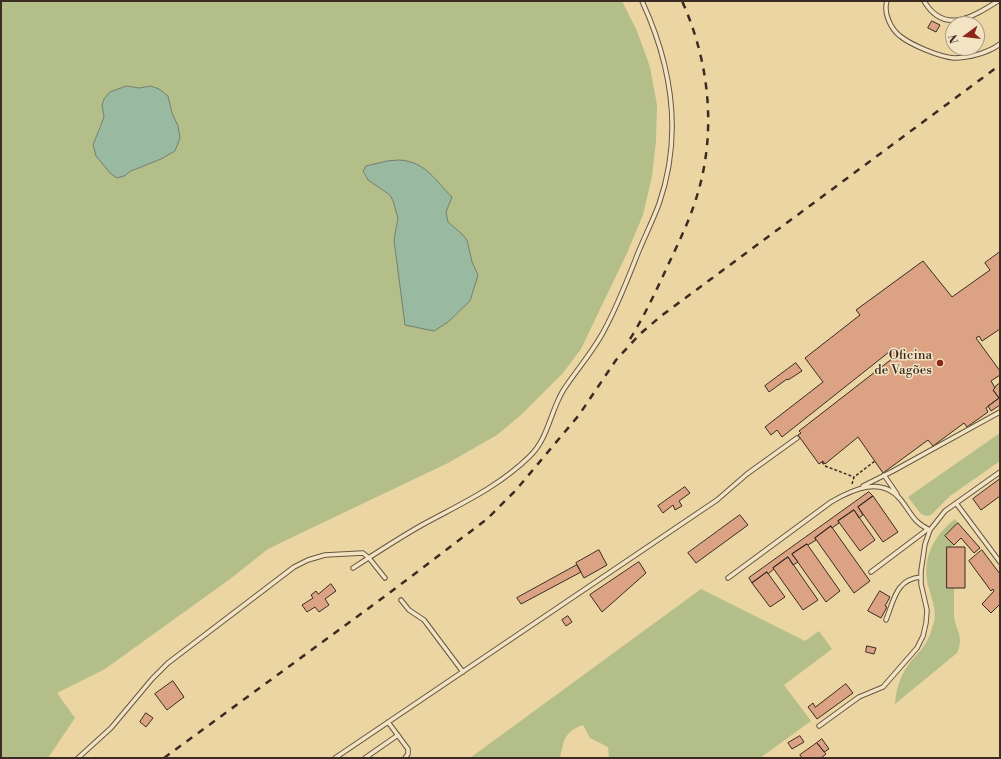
<!DOCTYPE html>
<meta charset="utf-8">
<style>
body{margin:0}
#map{position:relative;width:1001px;height:759px;overflow:hidden;background:#ebd5a3;font-family:"Libre Bodoni",serif}
canvas{display:block}
.frame{position:absolute;inset:0;border:2px solid #3b2b23;pointer-events:none}
.north{position:absolute;left:945px;top:16px;width:40px;height:40px;box-sizing:border-box;background:#f2e4c3;border:1px solid #a99a83;border-radius:50%;rotate:255deg;font-size:11px;font-weight:700;line-height:16px;text-align:center;color:#3b2b23}
.north::after{content:'';display:block;margin:auto;width:14px;height:18px;background:#8f2418;clip-path:polygon(50% 0,100% 100%,50% 72%,0 100%)}
</style>
<div id="map">
<canvas width="1001" height="759"></canvas>
<div class="frame"></div>
<div class="north">N</div>
</div>
<script>
const g = document.querySelector('canvas').getContext('2d');
g.lineJoin = 'round';
function fillPath(path, color) {
  g.fillStyle = color;
  g.fill(path, 'evenodd');
}
function stroke(path, color, width, dash) {
  g.strokeStyle = color;
  g.lineWidth = width;
  g.lineCap = dash ? 'butt' : 'round';
  g.setLineDash(dash || []);
  g.stroke(path);
}
function drawText(font, color, halo, rows, align = 'center') {
  g.font = font + ' "Libre Bodoni",serif';
  g.lineWidth = 3;
  g.setLineDash([]);
  g.textBaseline = 'middle';
  g.strokeStyle = halo;
  g.fillStyle = color;
  for (const [text, x, y, turn = 0] of rows) {
    g.save();
    g.translate(x, y);
    g.rotate((+turn || 0) * Math.PI / 180);
    g.textAlign = isNaN(turn) ? turn : align;
    if (halo) g.strokeText(text, 0, 0);
    g.fillText(text, 0, 0);
    g.restore();
  }
}
fillPath(new Path2D(`
 M1 1H622L637 31 650 67 657 105 656 141 652 176 643 215 627 253 581 349 563 373 521 415 497 435 448 463 301 533 268 549 230 579 105 669 57 693 75 718 48 758H1ZM127 86 139 88 151 86 159 89 168 96 172 113 179 132 175 151 174 152C158 161 138 165 124 176L98 130 104 117ZM387 161 442 187 452 197 446 212 448 223 467 240 472 262 478 275 470 301 448 322 394 240 398 218 393 201 390 195 368 179 364 174 366 166Z
 M1000 433V461L950 496 931 515 927 516 921 514 908 497Z
 M955 519 958 523 945 536 954 545 951 547 947 548V588H954C954 597 954 606 954 615 955 630 965 636 957 653L895 704C896 690 900 676 909 664 912 659 917 655 921 650 926 644 930 636 932 628 938 614 933 603 929 589 921 560 932 537 955 519Z
 M701 589 805 641 819 631 832 649 784 685 811 721 760 758H609L608 747 590 738 583 725C564 732 564 740 560 758H470Z`), '#b4be88');
const water = new Path2D(`
 M127 86 139 88 151 86 159 89 168 96 172 113 178 126 180 138 175 151 161 159 131 171 124 176 117 178 111 174 96 156 93 145 104 117 102 105 104 99 110 92Z
 M400 160C426 162 435 180 452 197L446 212 448 222 462 234 467 240 472 262 478 275 470 301 448 322 434 331 405 325 394 240 398 218 393 201 390 195 368 180 363 171 366 166 387 161Z`);
fillPath(water, '#99b9a1');
stroke(water, '#73806f', 1);
const building = new Path2D(`
 M932 21 940 25 936 32 928 28Z
 M1000 252V329L982 341 979 336 976 338 1000 371V375L991 381 995 388 993 390 999 398 986 408 988 412 967 427 964 423 933 446 928 440 883 473 858 437 825 464 823 461 819 464 798 435 801 433 799 431 893 358 889 352 782 437 777 430 771 435 765 427 823 382 805 358 860 315 856 310 923 261 952 297 990 270 985 263Z
 M796 363 802 371 788 380 787 379 769 392 765 386Z
 M1000 383V405L991 411 988 406 999 398 993 390 995 388V387Z
 M1000 479V496L981 510 973 499Z
 M685 487 690 493 679 501 682 506 675 510 673 505 663 513 658 506Z
 M869 492 873 496 858 507 863 515 859 518 854 510 838 521 839 523 832 528 831 526 815 538 816 540 808 545 807 544 792 554 798 562 793 565 788 557 773 568 774 569 768 574 767 572 752 583 749 578Z
 M873 496 898 532 883 542 858 507Z
 M854 510 875 540 860 551 838 521Z
 M740 515 748 525 696 563 688 553Z
 M958 523 980 548 974 553 961 538 954 545 945 536Z
 M831 526 870 581 854 593 815 538Z
 M807 544 840 591 826 602 792 554Z
 M947 547H965V588H947Z
 M599 550 607 565 584 578 576 563Z
 M982 550 1000 574V604L991 613 982 604 994 591 993 589 991 591 969 561Z
 M788 557 818 600 803 610 773 568Z
 M639 562 646 573 602 612 590 595Z
 M577 565 581 572 521 604 517 598Z
 M767 572 785 597 770 607 752 583Z
 M331 584 336 591 325 599 329 605 319 612 315 607 307 612 302 605 313 598 311 595 316 591 318 594Z
 M880 591 890 597 885 606 887 607 881 618 868 611Z
 M568 616 572 622 566 626 562 620Z
 M867 646 876 648 874 654 866 652Z
 M173 681 184 697 167 710 155 694Z
 M846 684 853 693 817 719 808 707 813 703 815 707Z
 M146 713 153 718 146 727 140 722Z
 M800 736 804 742 792 749 788 743Z
 M822 739 829 749 824 752 817 743Z
 M817 743 826 754 821 758H802L800 755Z`);
fillPath(building, '#dba384');
stroke(building, '#3b2b23', 1);
const service = new Path2D(`
 M887 1C883 13 891 29 900 36 911 45 940 57 954 58 969 58 988 53 1000 44
 M924 1C944 35 973 17 998 1
 M884 475 897 494
 M863 486 893 471 1000 412
 M956 503 1000 562
 M353 568C376 553 399 538 422 525 460 504 497 488 529 457 549 438 550 411 564 389 576 371 590 355 601 336 616 310 627 281 638 253 645 236 653 220 659 204 683 135 672 66 642 1
 M871 572 928 529
 M728 578 831 502C853 489 882 476 901 500 912 514 913 522 930 530
 M401 600 409 610 424 620 463 672
 M886 620C894 600 896 579 921 577
 M388 722 408 749V754L405 758
 M819 726 859 697 883 687 917 648 923 636 926 623 927 610 921 584V571L925 544 930 530 945 511 1000 472
 M78 758 111 728 152 679 168 663 294 567 308 560 325 555 363 553 369 558 385 578
 M335 758 717 500 747 474 797 438
 M365 758 398 735`);
stroke(service, '#675643', 5.5);
stroke(new Path2D(`
 M822 462 825 466 854 477
 M852 484 854 477 875 461`), '#3b2b23', 1.5, [3, 2]);
stroke(service, '#f2e4c3', 3.5);
stroke(new Path2D(`
 M630 339C645 315 657 289 669 263 679 242 689 221 696 199 717 134 710 63 682 1
 M164 758 388 594 487 519 516 490 579 415 616 360 640 334 661 316 1000 65`), '#3b2b23', 2.5, [7, 7]);
for (const [x, y, r, color] of [
 [940,363,4,"#8f2418"]
]) {
  const dot = new Path2D();
  dot.arc(x, y, r, 0, 2 * Math.PI);
  g.fillStyle = color;
  g.fill(dot);
  stroke(dot, '#f2e4c3', 1.5);
}
drawText('13px', '#3b2b23', '#f2e4c3', [
 ["Oficina",932,356],
 ["de Vagões",932,371]
], 'right');
</script>
